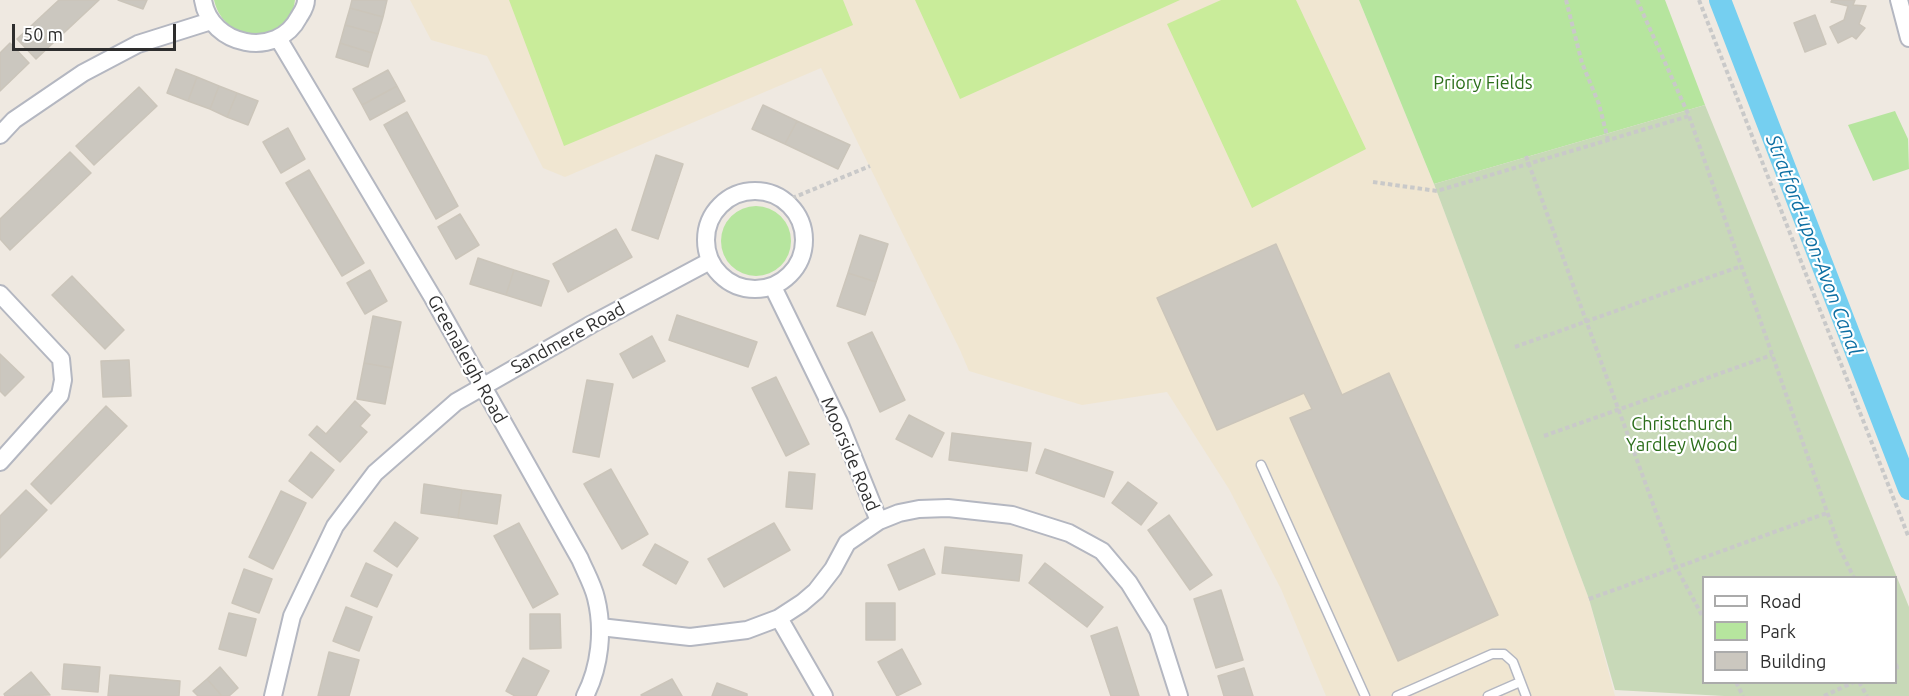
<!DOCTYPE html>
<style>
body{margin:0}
#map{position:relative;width:1909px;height:696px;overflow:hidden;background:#efe9e1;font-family:Ubuntu,sans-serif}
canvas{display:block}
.legend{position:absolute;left:1702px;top:576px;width:195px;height:108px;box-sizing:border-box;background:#fff;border:2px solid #ababab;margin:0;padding:8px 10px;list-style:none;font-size:18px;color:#2e2e2e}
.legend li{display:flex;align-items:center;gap:12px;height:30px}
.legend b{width:30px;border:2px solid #ababab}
.scale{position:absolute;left:12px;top:24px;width:164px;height:27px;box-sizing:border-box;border:3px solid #2e2e2e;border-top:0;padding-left:8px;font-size:18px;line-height:21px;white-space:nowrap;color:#2e2e2e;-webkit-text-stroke:4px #fff;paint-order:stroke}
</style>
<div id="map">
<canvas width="1909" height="696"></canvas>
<ul class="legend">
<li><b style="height:8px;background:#fff"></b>Road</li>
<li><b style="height:16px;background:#b6e59e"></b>Park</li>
<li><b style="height:16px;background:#cbc7bf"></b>Building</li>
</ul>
<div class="scale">50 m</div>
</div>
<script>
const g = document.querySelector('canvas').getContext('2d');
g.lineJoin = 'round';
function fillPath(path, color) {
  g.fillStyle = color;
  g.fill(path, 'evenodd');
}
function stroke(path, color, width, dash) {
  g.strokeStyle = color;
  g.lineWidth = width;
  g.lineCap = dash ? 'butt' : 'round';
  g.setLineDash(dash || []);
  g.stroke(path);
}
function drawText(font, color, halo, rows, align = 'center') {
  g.font = font + ' Ubuntu,sans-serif';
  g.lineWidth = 4.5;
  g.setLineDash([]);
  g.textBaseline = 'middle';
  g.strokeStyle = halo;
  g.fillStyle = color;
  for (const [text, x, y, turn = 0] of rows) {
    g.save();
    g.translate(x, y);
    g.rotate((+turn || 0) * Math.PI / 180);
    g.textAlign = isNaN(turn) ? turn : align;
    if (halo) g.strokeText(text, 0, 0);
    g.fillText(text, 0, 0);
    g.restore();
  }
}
fillPath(new Path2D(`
 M410 0H1359L1434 184 1589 599 1615 696H1326L1281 589 1229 489 1167 392 1082 405 969 371 960 350 821 68 565 177 543 168 487 56 431 40Z`), '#f0e6d1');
fillPath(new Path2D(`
 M214 0H295C290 46 225 47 214 0Z
 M1359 0H1665L1705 105 1434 184Z
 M1895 111 1908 139 1909 169 1873 181 1848 125Z
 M721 241a35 35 0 1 1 70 0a35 35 0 1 1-70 0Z`), '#b6e59e');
fillPath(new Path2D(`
 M1705 105 1909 607V696H1724L1615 690 1589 599 1434 184ZM1704 578H1896V682H1704Z`), '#c8d9b8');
fillPath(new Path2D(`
 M509 0H843L853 25 564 146Z
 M915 0H1180L960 99Z
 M1221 0H1296L1366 149 1252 208 1167 24Z`), '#c9ec9a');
stroke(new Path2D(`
 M1720 0 1909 489`), '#75cff0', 22);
const building = new Path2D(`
 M59 0H99L36 59 17 39Z
 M118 0H147L143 9Z
 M352 0H387L383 17 350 8Z
 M1832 0H1855L1853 5 1866 6 1859 24 1865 28 1856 39 1852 36 1838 43 1830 27 1844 20 1848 6 1831 2Z
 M350 8 383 17 378 34 345 25Z
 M1815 15 1826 44 1805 52 1794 23Z
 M345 25 378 34 372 53 340 43Z
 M10 43 29 63 0 91V53Z
 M340 43 372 53 368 67 336 57Z
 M176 69 197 77 188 101 167 93Z
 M388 70 397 86 362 105 353 89Z
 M197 77 219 86 210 109 188 101Z
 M219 86 237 93 227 117 210 109Z
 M397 86 405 101 370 120 362 105Z
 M139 87 157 106 94 165 76 146Z
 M237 93 258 101 248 125 227 117Z
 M763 105 797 121 785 144 752 129Z
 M407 112 458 206 436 219 384 125Z
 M797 121 850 145 838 169 785 144Z
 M288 128 305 159 281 173 263 142Z
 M70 152 91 173 10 250 0 239V219Z
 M656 155 683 164 658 239 632 230Z
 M309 170 364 263 342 276 286 183Z
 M460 214 479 245 456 259 438 227Z
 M616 229 632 257 568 292 553 264Z
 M860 235 888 244 876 282 848 273Z
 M1276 244 1342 395 1389 373 1498 615 1398 661 1290 418 1312 409 1304 393 1217 430 1157 298Z
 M478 258 514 270 506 295 470 284Z
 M370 270 387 301 365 314 347 283Z
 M514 270 549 281 541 306 506 295Z
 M848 273 876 282 865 315 837 306Z
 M72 276 124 330 105 349 52 295Z
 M677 315 757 342 748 367 669 340Z
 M373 316 401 322 392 368 364 363Z
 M872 332 905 400 880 412 848 343Z
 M652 336 665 361 633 378 620 354Z
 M0 354 24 377 5 396 0 391Z
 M129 360 131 396 103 397 101 361Z
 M364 363 392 368 385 404 357 399Z
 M776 377 809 444 786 456 752 388Z
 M587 380 613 384 599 457 573 452Z
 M355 401 370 415 360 426 367 432 340 462 309 435 317 426 326 434Z
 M106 406 127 426 51 504 31 484Z
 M909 415 944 433 932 457 896 439Z
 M952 433 1031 443 1027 471 949 460Z
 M1045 449 1113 472 1104 497 1036 473Z
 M311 452 334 470 312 498 289 481Z
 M611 469 648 534 622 549 584 484Z
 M789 472 815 474 812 509 786 507Z
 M1128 482 1157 503 1141 525 1112 503Z
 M424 484 462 490 458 518 421 513Z
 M26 490 47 510 0 558V516Z
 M462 490 501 495 497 524 458 518Z
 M281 491 306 503 273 569 249 557Z
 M1169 515 1212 575 1190 590 1148 530Z
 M395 522 418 538 397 567 374 551Z
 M519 523 558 594 533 608 494 536Z
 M774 523 790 550 724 587 708 559Z
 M655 544 688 562 676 584 643 565Z
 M945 547 1022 555 1019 581 942 573Z
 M924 549 935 574 899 590 888 565Z
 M366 563 392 575 377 607 351 596Z
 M1045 563 1103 607 1087 627 1029 583Z
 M244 569 272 579 259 613 232 603Z
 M1221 590 1243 660 1216 668 1194 599Z
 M866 603H895V640H866Z
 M346 607 372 617 359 651 333 641Z
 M229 613 256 619 246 656 219 649Z
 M530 614H560L561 648 530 649Z
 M1117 627 1139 696H1111L1091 636Z
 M902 649 921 684 897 696 878 662Z
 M329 652 359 660 349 696H318Z
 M523 658 549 671 536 696H515L506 691Z
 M64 664 100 667 98 692 62 689Z
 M220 667 238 688 229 696H222L207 679Z
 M1244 668 1253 696H1224L1218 676Z
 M31 672 50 695 5 696 4 694Z
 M110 675 180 681 179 696H108Z
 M207 679 222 696H198L193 691Z
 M672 679 682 696H642L641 695Z
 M717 683 747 694V696H712Z`);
fillPath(building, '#cbc7bf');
stroke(building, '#cbc5ba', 1.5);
const lane = new Path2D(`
 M1261 465 1365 696
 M1397 696 1492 654H1504L1513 662 1526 696
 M1488 696 1520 682`);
const street = new Path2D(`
 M203 0C210 46 277 60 299 17 302 12 306 7 306 0
 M1899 0 1909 38
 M278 38 433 298 580 559C585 571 593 585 596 598 604 630 600 667 585 696
 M0 135 14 120 83 73 138 44 211 21
 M706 240a49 49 0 1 1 98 0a49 49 0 1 1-98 0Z
 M773 287 839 422 879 521
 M0 294 61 359 63 380 60 395 0 462
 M779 618 824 696
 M600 627 690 637 747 630 779 618 802 603 816 591 833 569 847 543 879 521 899 513 919 509 948 508 1012 515 1069 533 1102 551 1129 583 1158 630 1179 696
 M273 696 292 616 335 526 375 473 456 402 592 324 710 261`);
stroke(lane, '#b4b7c1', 11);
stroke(street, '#b4b7c1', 20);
stroke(new Path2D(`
 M1566 0 1582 63 1599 104 1608 140
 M1637 0 1689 116 1840 549 1854 578
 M1699 0 1909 538
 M1526 156 1676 567 1704 619
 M1373 182 1437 191 1689 116
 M785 201 870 166
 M1515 347 1741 266
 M1544 436 1772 355
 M1589 599 1827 513
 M1896 664 1897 668 1896 669
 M1736 682 1743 696
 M1859 682 1867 696
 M1824 696 1854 682`), '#c9c9c9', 4, [4.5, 3]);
stroke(lane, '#fff', 8);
stroke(street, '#fff', 16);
drawText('18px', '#2c6e1b', '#fff', [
 ["Priory Fields",1483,83],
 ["Christchurch",1682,424],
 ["Yardley Wood",1682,445]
]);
drawText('18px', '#2e2e2e', '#fff', [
 ["Sandmere Road",568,338,-29],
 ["Greenaleigh Road",467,359,61],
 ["Moorside Road",850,454,67]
]);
drawText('italic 20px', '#0d6fa3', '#fff', [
 ["Stratford-upon-Avon Canal",1814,245,69]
]);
</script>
